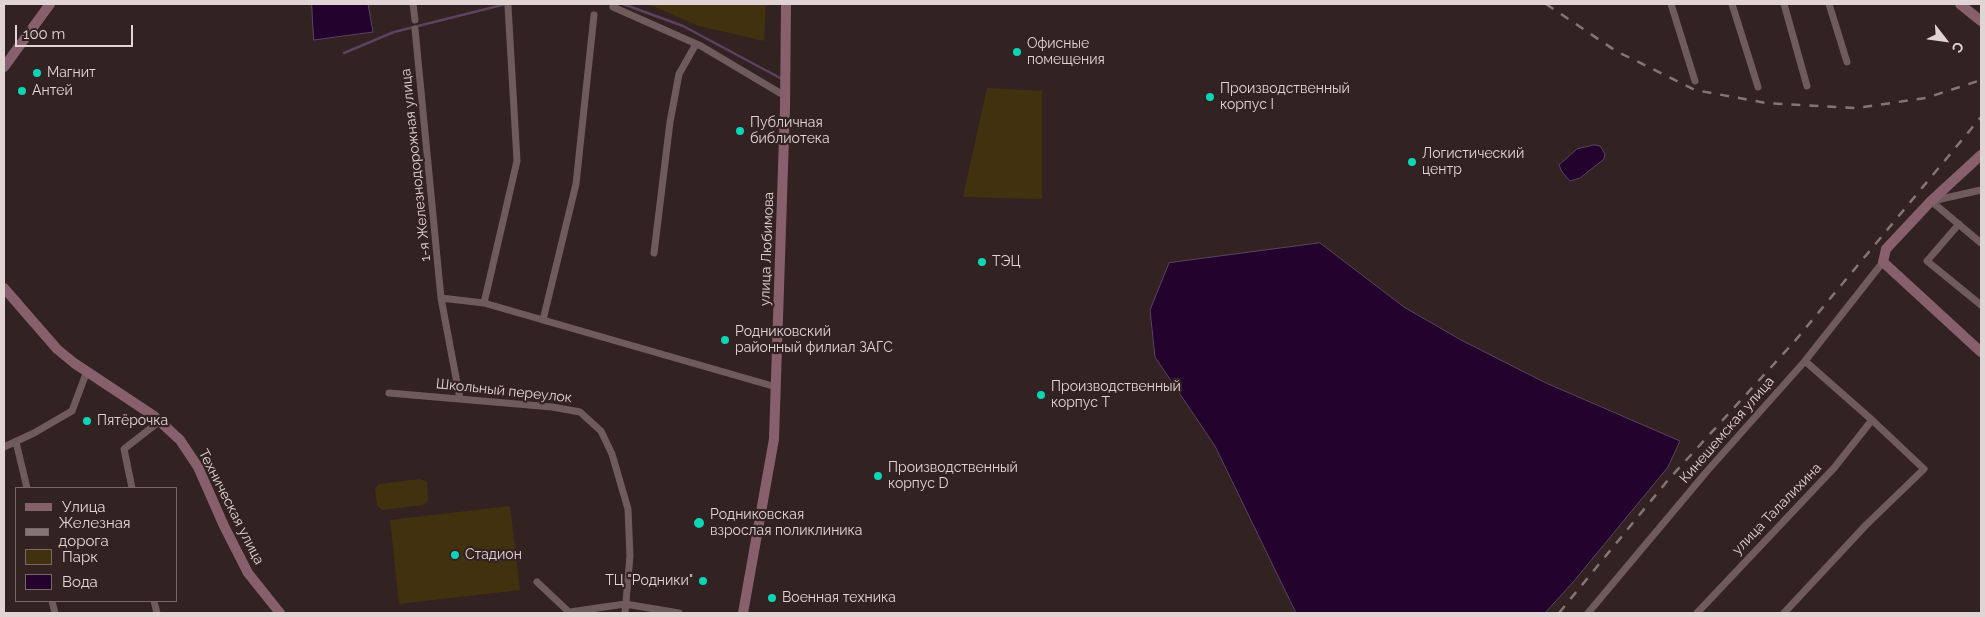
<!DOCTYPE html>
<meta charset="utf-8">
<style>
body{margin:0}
#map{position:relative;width:1985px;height:617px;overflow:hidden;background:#322;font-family:Raleway,sans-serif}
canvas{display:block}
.frame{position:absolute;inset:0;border:5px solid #e0d4d4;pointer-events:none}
.legend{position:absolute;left:15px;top:487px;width:162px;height:115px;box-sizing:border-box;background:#322;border:1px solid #786969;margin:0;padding:6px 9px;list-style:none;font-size:15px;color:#e0d4d4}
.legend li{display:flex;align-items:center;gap:10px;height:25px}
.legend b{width:25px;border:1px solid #786969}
.north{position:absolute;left:1920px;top:15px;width:50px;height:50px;-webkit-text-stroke:4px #322;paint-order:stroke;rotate:120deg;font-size:14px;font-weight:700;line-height:20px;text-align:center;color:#e0d4d4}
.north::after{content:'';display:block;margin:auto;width:18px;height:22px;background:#e0d4d4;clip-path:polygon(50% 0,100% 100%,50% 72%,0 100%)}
.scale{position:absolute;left:15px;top:25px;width:118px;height:22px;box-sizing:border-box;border:2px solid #e0d4d4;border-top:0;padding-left:6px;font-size:15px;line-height:18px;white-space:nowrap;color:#e0d4d4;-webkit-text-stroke:4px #322;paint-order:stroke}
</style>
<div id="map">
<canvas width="1985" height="617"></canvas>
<div class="frame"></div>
<ul class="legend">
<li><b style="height:6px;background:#875f6d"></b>Улица</li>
<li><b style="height:6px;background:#857676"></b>Железная дорога</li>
<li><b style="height:14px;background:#42310f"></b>Парк</li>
<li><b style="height:14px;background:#23022e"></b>Вода</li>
</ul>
<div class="north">С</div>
<div class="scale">100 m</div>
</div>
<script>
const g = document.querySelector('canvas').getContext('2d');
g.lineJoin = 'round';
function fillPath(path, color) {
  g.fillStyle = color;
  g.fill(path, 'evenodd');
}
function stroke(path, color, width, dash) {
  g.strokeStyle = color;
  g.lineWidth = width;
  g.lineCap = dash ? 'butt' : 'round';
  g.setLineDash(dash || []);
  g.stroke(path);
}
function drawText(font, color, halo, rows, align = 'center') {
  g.font = font + ' Raleway,sans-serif';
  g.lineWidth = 4.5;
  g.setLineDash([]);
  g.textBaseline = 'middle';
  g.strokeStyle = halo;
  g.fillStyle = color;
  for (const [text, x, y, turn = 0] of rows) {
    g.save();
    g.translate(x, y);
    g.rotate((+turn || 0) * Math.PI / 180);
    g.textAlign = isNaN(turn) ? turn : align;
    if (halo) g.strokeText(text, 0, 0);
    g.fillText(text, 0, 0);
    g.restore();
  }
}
fillPath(new Path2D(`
 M648 4H766L764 41 699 26Z
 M987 88 1042 91V199L963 197Z
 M420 479 427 482 428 500 423 505 382 510 377 505 375 489 379 484Z
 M510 506 520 590 399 604 390 520Z`), '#42310f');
const water = new Path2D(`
 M312 4H368L373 32 314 40Z
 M1594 145 1600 146 1605 154 1604 159 1580 178 1570 181 1562 172 1559 165 1577 149Z
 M1320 243 1404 307 1461 340 1546 383 1680 441 1668 467 1574 581 1545 613H1296L1215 446 1155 357 1150 310 1169 263Z`);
fillPath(water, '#23022e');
stroke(water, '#5c4160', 1);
stroke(new Path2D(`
 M623 4 683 26 782 79
 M344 53 394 32 506 4`), '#5c4160', 2.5);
stroke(new Path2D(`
 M413 4 415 20
 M1671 4 1695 81
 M1732 4 1758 87
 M1784 4 1807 86
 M1829 4 1847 62
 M613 7 701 46 785 96
 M415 29 441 298 460 399
 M1931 201 1981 243
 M1932 201 1981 190
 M1959 224 1927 261 1981 305
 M654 253 670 122 679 74 696 44
 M441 298 484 303 776 387
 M484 303 517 161 508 6
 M543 320 576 184 594 15
 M389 393 552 407 580 412 601 431 612 454 628 509 630 556 625 613
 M16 442 27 488
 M4 447 34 433 72 411 87 371
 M132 488 124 449 160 421
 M537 582 570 613
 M52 601 55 613
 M154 601 157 613
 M570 612 625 604 679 613
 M1588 613 1708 470 1805 361 1883 262
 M1697 613 1834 468 1872 420
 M1784 613 1866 525 1924 469 1872 420 1805 361`), '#6f5b5b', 7);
stroke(new Path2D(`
 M1960 4 1981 21
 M4 67 50 4
 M1981 155 1931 201 1886 249 1883 262 1981 352
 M4 288 57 349 74 363 154 416 180 440 198 467 224 526 248 573 280 613
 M743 613 774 439 785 107 786 4`), '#875f6d', 10);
stroke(new Path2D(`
 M1546 4 1616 51 1695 90 1766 103 1856 108 1926 98 1981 80
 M1559 613 1668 480 1794 342 1981 117`), '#857676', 2.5, [9, 9]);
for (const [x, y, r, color] of [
 [1017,52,5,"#0ad5b5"],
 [37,73,5,"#0ad5b5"],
 [22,91,5,"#0ad5b5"],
 [1210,97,5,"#0ad5b5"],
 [740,131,5,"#0ad5b5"],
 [1412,162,5,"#0ad5b5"],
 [982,262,5,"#0ad5b5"],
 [725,340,5,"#0ad5b5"],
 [1041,395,5,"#0ad5b5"],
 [87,421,5,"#0ad5b5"],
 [878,476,5,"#0ad5b5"],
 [699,523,6,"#0ad5b5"],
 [455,555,5,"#0ad5b5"],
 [703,581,5,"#0ad5b5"],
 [772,598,5,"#0ad5b5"]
]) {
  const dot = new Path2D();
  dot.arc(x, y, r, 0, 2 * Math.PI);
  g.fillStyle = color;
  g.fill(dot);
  stroke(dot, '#322', 2);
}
drawText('14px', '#e0d4d4', '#322', [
 ["Офисные",1027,44],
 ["помещения",1027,60],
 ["Магнит",47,73],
 ["Производственный",1220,89],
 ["корпус I",1220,105],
 ["Антей",32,91],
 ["Публичная",750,123],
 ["библиотека",750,139],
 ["Логистический",1422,154],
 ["центр",1422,170],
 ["ТЭЦ",992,262],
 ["Родниковский",735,332],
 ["районный филиал ЗАГС",735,348],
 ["Производственный",1051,387],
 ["корпус T",1051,403],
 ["Пятёрочка",97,421],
 ["Производственный",888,468],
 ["корпус D",888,484],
 ["Родниковская",710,515],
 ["взрослая поликлиника",710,531],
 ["Стадион",465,555],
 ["ТЦ \"Родники\"",693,581,"right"],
 ["Военная техника",782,598]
], 'left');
drawText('14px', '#e0d4d4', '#322', [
 ["1-я Железнодорожная улица",416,165,-96],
 ["улица Любимова",767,249,-88],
 ["Школьный переулок",504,391,6],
 ["Кинешемская улица",1727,430,-49],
 ["Техническая улица",231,507,63],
 ["улица Талалихина",1777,509,-46]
]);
</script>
